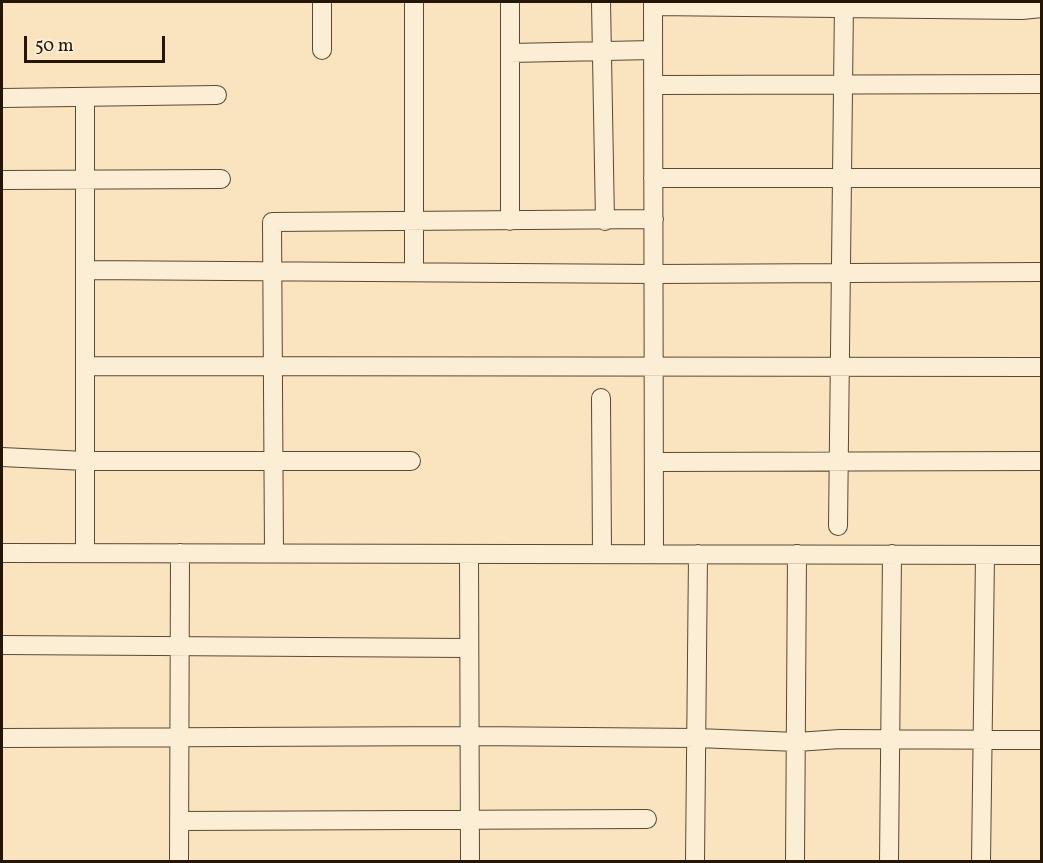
<!DOCTYPE html>
<style>
body{margin:0}
#map{position:relative;width:1043px;height:863px;overflow:hidden;background:#fae4bf;font-family:Vollkorn,serif}
canvas{display:block}
.frame{position:absolute;inset:0;border:3px solid #251504;pointer-events:none}
.scale{position:absolute;left:24px;top:36px;width:141px;height:27px;box-sizing:border-box;border:3px solid #251504;border-top:0;padding-left:8px;font-size:18px;line-height:21px;white-space:nowrap;color:#251504;-webkit-text-stroke:4px #fcedd5;paint-order:stroke}
</style>
<div id="map">
<canvas width="1043" height="863"></canvas>
<div class="frame"></div>
<div class="scale">50 m</div>
</div>
<script>
const g = document.querySelector('canvas').getContext('2d');
g.lineJoin = 'round';
function stroke(path, color, width, dash) {
  g.strokeStyle = color;
  g.lineWidth = width;
  g.lineCap = dash ? 'butt' : 'round';
  g.setLineDash(dash || []);
  g.stroke(path);
}
const minor = new Path2D(`
 M322 2V50
 M414 2V271
 M510 2V221
 M601 2 605 221
 M653 2 654 554
 M653 6 1022 10 1042 8
 M510 53 653 50
 M653 85 1042 84
 M2 98 217 95
 M85 99V553
 M653 178H1042
 M2 180 221 179
 M87 270 654 274 1042 272
 M86 366 1042 367
 M601 398 602 554
 M2 457 85 461H411
 M654 462 1042 461
 M838 526 844 2
 M2 553 1042 555
 M274 553 272 222 654 219
 M469 554 470 862
 M2 645 468 648
 M2 738 471 736 697 738 797 742 840 739 1042 740
 M179 821 647 819
 M179 862 180 553
 M695 862 698 554
 M795 862 797 554
 M889 862 892 554
 M981 862 985 555`);
stroke(minor, '#5a4933', 20);
stroke(minor, '#fcedd5', 18);
</script>
